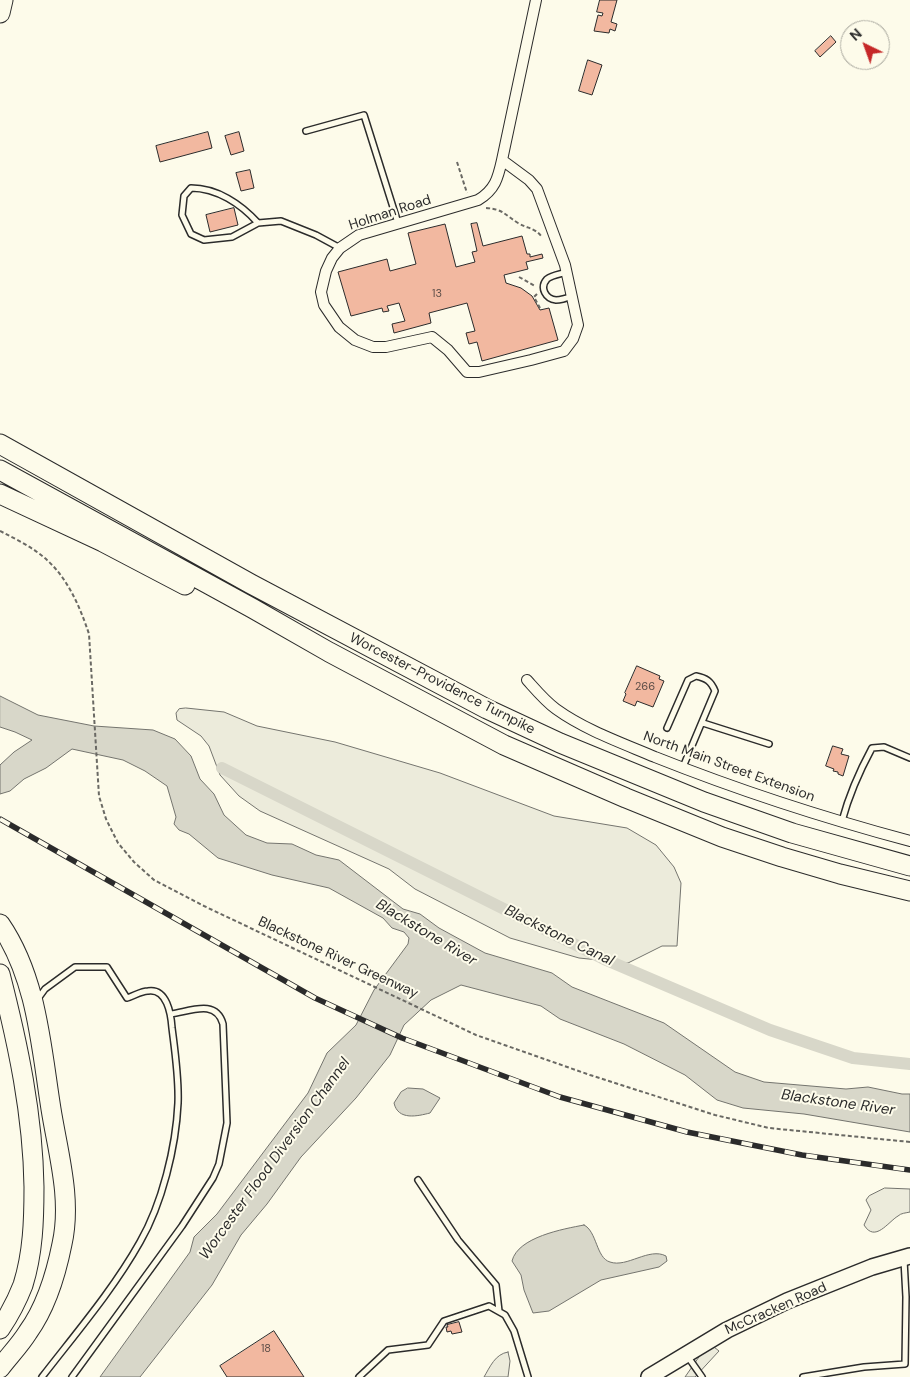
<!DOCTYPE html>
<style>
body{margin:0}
#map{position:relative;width:910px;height:1377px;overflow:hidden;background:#fdfbea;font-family:"DM Sans",sans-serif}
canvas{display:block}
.north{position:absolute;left:840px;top:20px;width:50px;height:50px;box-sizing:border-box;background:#fdfbea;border:1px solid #a9a89e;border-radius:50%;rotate:318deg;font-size:14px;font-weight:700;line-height:20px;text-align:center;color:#2b2b2b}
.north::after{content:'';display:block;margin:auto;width:18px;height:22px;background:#c62828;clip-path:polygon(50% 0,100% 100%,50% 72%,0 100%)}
</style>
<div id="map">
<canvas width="910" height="1377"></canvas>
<div class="north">N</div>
</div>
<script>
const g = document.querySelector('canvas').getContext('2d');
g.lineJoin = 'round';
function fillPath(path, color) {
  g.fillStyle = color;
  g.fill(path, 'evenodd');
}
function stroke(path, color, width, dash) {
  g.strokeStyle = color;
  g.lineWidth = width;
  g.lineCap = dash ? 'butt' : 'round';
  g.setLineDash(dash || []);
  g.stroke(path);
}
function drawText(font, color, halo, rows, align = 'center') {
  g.font = font + ' "DM Sans",sans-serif';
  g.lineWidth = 4;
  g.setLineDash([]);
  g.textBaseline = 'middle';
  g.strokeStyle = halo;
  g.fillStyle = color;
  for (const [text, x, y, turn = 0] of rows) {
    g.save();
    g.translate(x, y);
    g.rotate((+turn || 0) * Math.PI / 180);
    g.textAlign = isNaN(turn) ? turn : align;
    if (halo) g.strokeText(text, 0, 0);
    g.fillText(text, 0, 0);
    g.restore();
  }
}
const green = new Path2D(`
 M186 708 224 712 257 726 335 742 440 773 554 816 627 828 656 845 674 867 681 883 677 946H662L628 963 579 958 510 938 415 889 389 869 260 811 239 796 220 775 209 746 201 736 177 720 176 713 179 709Z
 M885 1188 910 1189V1212C906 1213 901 1213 898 1216 888 1222 875 1243 864 1225L871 1210 866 1200 869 1196Z
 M714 1347 719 1351 695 1377H685L701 1354Z
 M508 1352 510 1361 508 1377H484C490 1367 495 1354 508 1352Z`);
fillPath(green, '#ecebdb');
stroke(green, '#74746e', 1);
const water = new Path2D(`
 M0 696 38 715 94 726 153 730 175 739 191 756 200 779 214 794 224 815 246 835 267 843 292 844 316 855 339 860 403 909 420 914 439 928 485 953 552 973 572 987 664 1023 735 1072 764 1082 846 1089 868 1087 902 1094H910V1132L804 1114 743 1108 717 1100 685 1075 624 1044 560 1019 541 1006 461 985 431 1000 404 1025 390 1055 356 1098 301 1157 267 1204 241 1235 212 1285 140 1377H100L190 1252 194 1237 217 1214 308 1093 327 1053 356 1025 374 990 408 944 409 938 404 932 392 928 383 918 329 888 272 875 218 858 189 834 179 830 174 824 176 817 167 786 145 771 123 760 72 749 46 768 24 779 10 791 0 794V765L14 752 32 740 15 732 0 727Z
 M408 1088 423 1089 440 1098 430 1113C418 1116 398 1121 394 1103L401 1092Z
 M584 1225C597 1231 596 1258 610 1262 627 1268 649 1247 666 1256L667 1261 659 1267 601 1280 549 1311 533 1313 524 1290 521 1275 512 1261C518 1237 563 1229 584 1225Z`);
fillPath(water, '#d8d7c9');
stroke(water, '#74746e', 1);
stroke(new Path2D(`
 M222 768 604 959 770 1030 853 1058 910 1064`), '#d8d7c9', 12);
const building = new Path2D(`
 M600 0H617L611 22 617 24 615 31 610 29 609 33 594 31 598 15 602 16 603 13 597 12Z
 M831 36 836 42 820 57 815 51Z
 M588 60 602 65 592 95 579 91Z
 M208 132 212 148 160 162 156 146Z
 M239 132 244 151 231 155 225 136Z
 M250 170 254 188 241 191 236 173Z
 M234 208 238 225 210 232 206 215Z
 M477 223 483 246 522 236 527 254H530V257L542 254 543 258 526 262 528 269 504 275 506 283 521 288 532 296 540 310 549 308 558 340 482 361 477 342 469 344 466 333 475 331 467 303 429 313 431 323 394 333 392 324 405 321 399 303 387 306 389 311 383 312 382 308 351 316 338 272 387 259 390 271 416 264 408 233 445 224 456 267 475 262 472 252 477 251 471 224Z
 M637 666 660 676 659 679 664 681 653 707 637 701 635 706 623 701 626 694 625 693Z
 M833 746 843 749 841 754 849 756 843 776 838 774V772L833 771 834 769 826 766Z
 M459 1322 462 1332 452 1334 451 1331 447 1332 446 1327H448L447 1325Z
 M274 1331 304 1377H227L220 1366Z`);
fillPath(building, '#f2b8a0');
stroke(building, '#2b2b2b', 1);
const lane = new Path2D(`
 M306 131 364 115 398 223
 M258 223C241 204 217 188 191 188L184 196 182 215 191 234 204 240 232 237 258 223 281 221 316 235 340 248
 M567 272C561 274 552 275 547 279 539 288 546 299 556 300 562 300 567 298 572 296
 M703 723 769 744
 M667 728 688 680 696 676C706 678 711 681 715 691L683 767
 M842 821C849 795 859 772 872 748L884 747 910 758
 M37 1000 45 989 75 967H107L127 998C134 996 141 991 148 991 167 988 171 1014 172 1028 175 1052 179 1078 178 1103 176 1147 162 1204 140 1242 113 1290 76 1333 42 1377
 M418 1180 458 1240 496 1285 499 1311
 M688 1357 702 1377
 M72 1377 182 1226 213 1178 219 1164 227 1123 223 1024C216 999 191 1011 171 1014
 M359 1377 388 1350 428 1345 444 1321 489 1306 505 1315 514 1331 528 1377
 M803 1377 864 1367 905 1364 906 1297 904 1260`);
const street = new Path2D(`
 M502 160 529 180 537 189 565 265 578 325 573 339 564 351 531 360 479 372H467L448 350 432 337 386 347H373L355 340 339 327 324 305 321 292 326 271 332 258 340 248 359 235 478 200C495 190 498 178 502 160Z
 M502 160 536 0
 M527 680C536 690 545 701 556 709 585 730 622 743 655 757 738 790 824 818 910 841`);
const secondary = new Path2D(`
 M649 1377 727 1330 787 1301 872 1267 910 1256`);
const highway = new Path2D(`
 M0 13 3 0
 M0 444 251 584 487 709 560 743 704 802 792 833 910 866
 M0 470 252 608 329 652 504 745 626 798 722 837 782 857 840 874 910 891
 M0 494 103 542 185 585
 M0 924C37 978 41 1046 51 1109 58 1153 72 1199 62 1244 56 1274 46 1307 28 1332 20 1345 9 1356 0 1368
 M0 974C18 1044 33 1115 34 1187 34 1220 33 1253 23 1285 18 1298 8 1317 0 1329`);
stroke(lane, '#2b2b2b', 8);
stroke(street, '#2b2b2b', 12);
stroke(secondary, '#2b2b2b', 18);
stroke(highway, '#2b2b2b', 21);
stroke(new Path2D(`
 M457 162 467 193
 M486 208C503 209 505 215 518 223 528 229 534 227 542 237
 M519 277 535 286
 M537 294 534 297 540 308
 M0 531C16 539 34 548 47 560 68 579 80 607 89 634L99 796 106 819 118 843 134 862 154 880 204 906 476 1035 590 1075 715 1115 769 1128 910 1142`), '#6a6964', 2, [4, 2.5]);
stroke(lane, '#fdfbea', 5);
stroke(street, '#fdfbea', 10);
stroke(secondary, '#fdfbea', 15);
stroke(highway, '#fdfbea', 19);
const rail = new Path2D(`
 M0 819 315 998 402 1038 560 1097 687 1132 802 1155 910 1170`);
stroke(rail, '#2b2b2b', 5.5);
stroke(rail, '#fdfbea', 4, [11]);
drawText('11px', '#5d4e48', null, [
 ["13",437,294],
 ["266",645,687],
 ["18",266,1349]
]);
drawText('14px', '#2b2b2b', '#fdfbea', [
 ["Holman Road",390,213,-18],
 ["Worcester-Providence Turnpike",442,684,27],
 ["North Main Street Extension",729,767,20],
 ["Blackstone River Greenway",338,958,25],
 ["McCracken Road",776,1309,-24]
]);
drawText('italic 15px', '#2b2b2b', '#fdfbea', [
 ["Blackstone River",426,933,31],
 ["Blackstone Canal",559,936,26],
 ["Blackstone River",838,1103,8],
 ["Worcester Flood Diversion Channel",275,1159,-54]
]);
</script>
